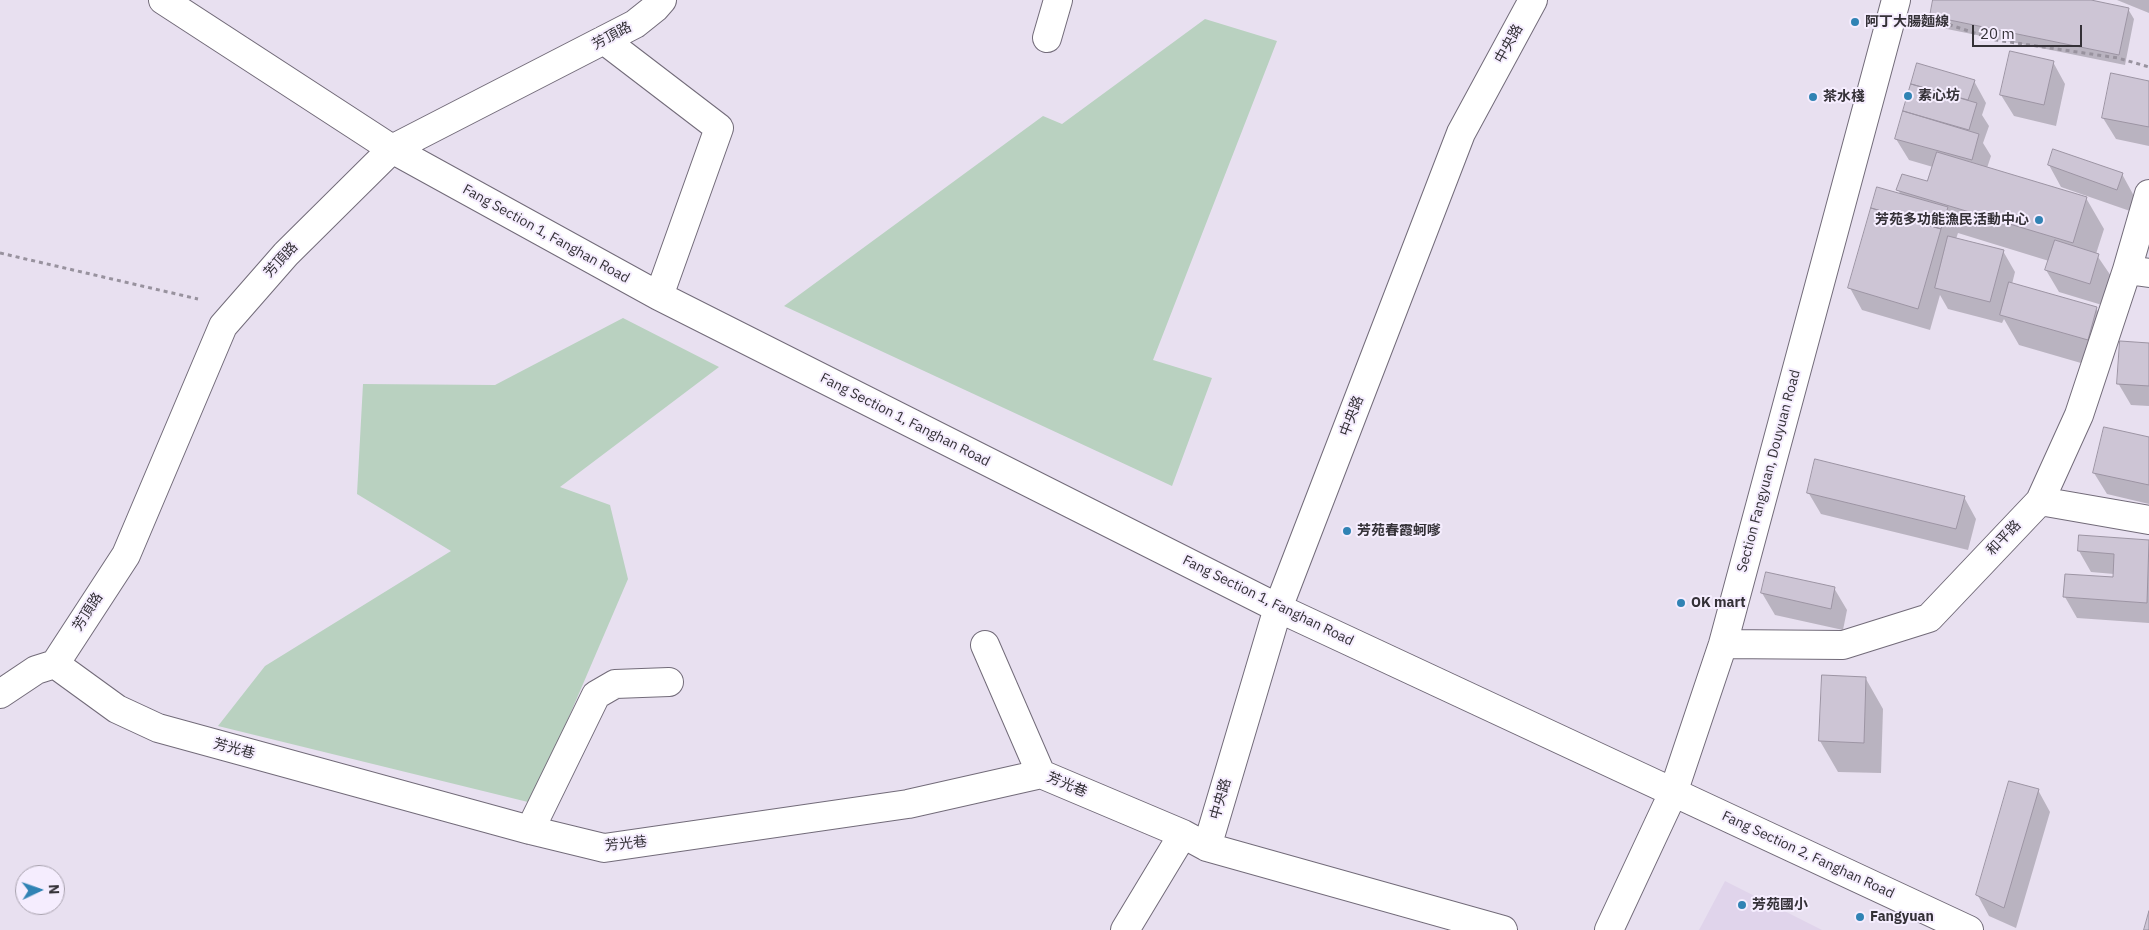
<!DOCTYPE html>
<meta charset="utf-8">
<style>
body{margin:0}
#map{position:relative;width:2149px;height:930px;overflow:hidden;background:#e8e0f0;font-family:"IBM Plex Sans",sans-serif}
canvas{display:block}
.north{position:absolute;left:15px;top:865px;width:50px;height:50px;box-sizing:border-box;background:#f5edfe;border:1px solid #a8a2ae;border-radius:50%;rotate:87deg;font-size:14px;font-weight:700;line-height:20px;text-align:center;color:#343137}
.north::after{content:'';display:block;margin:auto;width:18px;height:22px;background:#3083b4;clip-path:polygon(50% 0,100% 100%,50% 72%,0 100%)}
.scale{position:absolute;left:1972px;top:25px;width:110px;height:22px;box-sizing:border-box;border:2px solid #343137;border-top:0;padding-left:6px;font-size:15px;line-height:18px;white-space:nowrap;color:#343137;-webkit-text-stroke:4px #f5edfe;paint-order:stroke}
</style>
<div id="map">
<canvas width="2149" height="930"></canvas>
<div class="north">N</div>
<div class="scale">20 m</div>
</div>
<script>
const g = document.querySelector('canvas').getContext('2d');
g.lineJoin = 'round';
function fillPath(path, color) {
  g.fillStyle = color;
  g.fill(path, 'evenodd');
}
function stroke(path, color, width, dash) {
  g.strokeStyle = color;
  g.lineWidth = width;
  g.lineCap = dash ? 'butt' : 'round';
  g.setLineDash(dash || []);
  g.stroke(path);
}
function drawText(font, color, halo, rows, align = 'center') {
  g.font = font + ' "IBM Plex Sans","Noto Sans TC",sans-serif';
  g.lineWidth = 4;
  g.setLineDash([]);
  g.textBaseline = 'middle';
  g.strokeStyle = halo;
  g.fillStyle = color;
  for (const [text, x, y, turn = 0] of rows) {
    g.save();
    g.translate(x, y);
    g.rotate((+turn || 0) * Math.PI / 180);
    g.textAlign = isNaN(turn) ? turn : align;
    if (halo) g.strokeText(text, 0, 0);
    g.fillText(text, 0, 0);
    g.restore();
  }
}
fillPath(new Path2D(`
 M1725 881 1822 930H1699Z`), '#e0d4eb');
fillPath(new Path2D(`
 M1205 19 1277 41 1153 360 1212 378 1172 486 784 306 1043 116 1062 124Z
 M623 318 719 367 560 487 610 505 628 579 532 803 218 726 265 666 451 551 357 494 363 384 495 385Z`), '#b9d1c0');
fillPath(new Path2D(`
 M1934 0H2085L2128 9 2134 19 2125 65 1937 27 1931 16Z
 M2117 0H2149V13Z
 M2053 62 2065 84 2056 126 2014 116 2001 95Z
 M1918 65 1974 81 1986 103 1982 115 1989 126 1983 143 1991 156 1987 168 2086 198 2104 229 2096 254 2111 276 2102 305 2059 292 2046 270 2049 261 1958 233 1956 239 2003 251 2015 272 2012 284 2096 308 2114 339 2105 370 2019 345 2004 319 2002 323 1948 309 1940 295 1930 330 1862 310 1850 288 1901 195 1898 190 1928 183 1933 167 1909 160 1896 139Z
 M2149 82V146L2116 139 2103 118Z
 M2049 165 2122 174 2134 196 2130 211 2061 187Z
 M2149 345V406L2131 405 2118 383Z
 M2149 438V504L2107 494 2094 473Z
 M1808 492 1964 497 1976 519 1968 550 1821 514Z
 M2080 537 2149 541V623L2077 618 2065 597 2114 579V574L2091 572 2079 551Z
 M1767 573 1834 588 1847 610 1843 630 1775 615 1762 593Z
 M1866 679 1883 709 1881 773 1838 772 1820 741Z
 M2038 790 2050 812 2016 928 1989 916 1977 894Z`), '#0003');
const building = new Path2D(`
 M1933 0H2091L2129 8 2119 55 1930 16Z
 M2010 51 2054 61 2044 105 2000 95Z
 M1917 63 1975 80 1968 100 1911 84Z
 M2111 73 2149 81V127L2102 118Z
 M1911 84 1977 103 1969 130 1903 111Z
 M1903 111 1979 134 1972 160 1895 139Z
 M2053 149 2123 173 2117 190 2048 165Z
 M1937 152 2087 197 2073 243 1896 190 1902 174 1927 181Z
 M1877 187 1948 207 1941 229 1871 208Z
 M1871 208 1941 229 1918 309 1848 288Z
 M1948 236 2004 250 1990 302 1935 288Z
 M2055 240 2099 254 2090 284 2045 270Z
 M2009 282 2097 307 2088 340 2000 315Z
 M2120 341 2149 343V386L2117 384Z
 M2104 427 2149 437V485L2093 473Z
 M1815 459 1965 496 1956 529 1807 493Z
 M2079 535 2149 540 2147 603 2063 597 2065 574 2113 577 2114 554 2078 551Z
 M1766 572 1835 587 1831 609 1761 593Z
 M1822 675 1866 677 1864 743 1819 741Z
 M2009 781 2039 789 2004 908 1976 895Z
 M2149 911V930H2144Z`);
fillPath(building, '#cdc5d5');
stroke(building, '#9c94a3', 1);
const minor = new Path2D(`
 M163 0 392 149 659 296 1278 608 1969 930
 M1047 38 1058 0
 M604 40 719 128 659 296
 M2127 270 2149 194
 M2040 501 2149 520
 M1723 644 1843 645 1929 618 2040 501 2079 415 2127 270 2149 273
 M985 645 1041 774
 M55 664 117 709 158 728 530 830 604 848 908 804 1041 774 1183 834 1207 847 1503 930
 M55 664 126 555 223 326 286 254 392 149 635 24 655 8 662 0
 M0 694 36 670 55 664
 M530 830 596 695 615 684 669 682
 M1207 847 1278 608 1461 133 1533 0
 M1125 930 1183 834
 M1609 930 1673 793 1723 644 1896 0`);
stroke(minor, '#726b79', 30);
stroke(new Path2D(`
 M1926 17 1996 40 2118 58 2149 67
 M0 253 198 299`), '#98929e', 3, [4, 4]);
stroke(minor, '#fff', 28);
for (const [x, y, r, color] of [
 [1855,22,5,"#3083b4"],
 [1908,96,5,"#3083b4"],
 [1813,97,5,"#3083b4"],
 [2039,220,5,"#3083b4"],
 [1347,531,5,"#3083b4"],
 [1681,603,5,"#3083b4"],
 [1742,905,5,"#3083b4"],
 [1860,917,5,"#3083b4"]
]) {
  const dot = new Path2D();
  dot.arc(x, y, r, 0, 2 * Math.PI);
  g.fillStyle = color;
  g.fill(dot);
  stroke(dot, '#f5edfe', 2);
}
drawText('bold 14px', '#343137', '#f5edfe', [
 ["阿丁大腸麵線",1865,22],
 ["素心坊",1918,96],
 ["茶水棧",1823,97],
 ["芳苑多功能漁民活動中心",2029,220,"right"],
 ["芳苑春霞蚵嗲",1357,531],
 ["OK mart",1691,603],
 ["芳苑國小",1752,905],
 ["Fangyuan",1870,917]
], 'left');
drawText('14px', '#343137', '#f5edfe', [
 ["芳頂路",612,36,-28],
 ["中央路",1509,44,-61],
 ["Fang Section 1, Fanghan Road",546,234,29],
 ["芳頂路",281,260,-47],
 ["中央路",1352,416,-69],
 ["Fang Section 1, Fanghan Road",905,420,27],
 ["Section Fangyuan, Douyuan Road",1769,471,-75],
 ["和平路",2004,538,-46],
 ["Fang Section 1, Fanghan Road",1268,601,26],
 ["芳頂路",88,612,-57],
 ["芳光巷",234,749,15],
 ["芳光巷",1067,785,23],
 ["中央路",1221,799,-74],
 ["芳光巷",626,844,-6],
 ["Fang Section 2, Fanghan Road",1808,855,25]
]);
</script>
